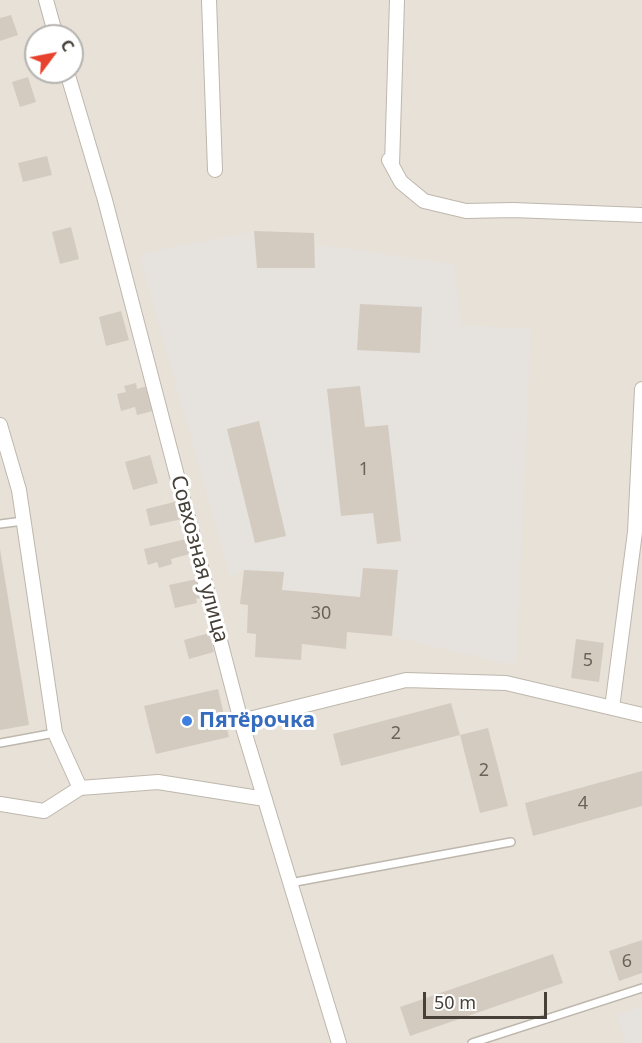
<!DOCTYPE html>
<meta charset="utf-8">
<style>
body{margin:0}
#map{position:relative;width:642px;height:1043px;overflow:hidden;background:#f3f0e9;font-family:"Noto Sans",sans-serif}
canvas{display:block}
.north{position:absolute;left:24px;top:24px;width:60px;height:60px;box-sizing:border-box;background:#fff;border:2px solid #b5b3af;border-radius:50%;rotate:58deg;font-size:16px;font-weight:700;line-height:24px;text-align:center;color:#464038}
.north::after{content:'';display:block;margin:auto;width:21px;height:27px;background:#e7422d;clip-path:polygon(50% 0,100% 100%,50% 72%,0 100%)}
.scale{position:absolute;left:423px;top:992px;width:124px;height:27px;box-sizing:border-box;border:3px solid #464038;border-top:0;padding-left:8px;font-size:18px;line-height:21px;white-space:nowrap;color:#464038;-webkit-text-stroke:4px #fff;paint-order:stroke}
</style>
<div id="map">
<canvas width="642" height="1043"></canvas>
<div class="north">С</div>
<div class="scale">50 m</div>
</div>
<script>
const g = document.querySelector('canvas').getContext('2d');
g.lineJoin = 'round';
function fillPath(path, color) {
  g.fillStyle = color;
  g.fill(path, 'evenodd');
}
function stroke(path, color, width, dash) {
  g.strokeStyle = color;
  g.lineWidth = width;
  g.lineCap = dash ? 'butt' : 'round';
  g.setLineDash(dash || []);
  g.stroke(path);
}
function drawText(font, color, halo, rows, align = 'center') {
  g.font = font + ' "Noto Sans",sans-serif';
  g.lineWidth = 6;
  g.setLineDash([]);
  g.textBaseline = 'middle';
  g.strokeStyle = halo;
  g.fillStyle = color;
  for (const [text, x, y, turn = 0] of rows) {
    g.save();
    g.translate(x, y);
    g.rotate((+turn || 0) * Math.PI / 180);
    g.textAlign = isNaN(turn) ? turn : align;
    if (halo) g.strokeText(text, 0, 0);
    g.fillText(text, 0, 0);
    g.restore();
  }
}
fillPath(new Path2D(`
 M0 0H642V1043H0ZM36 36H72V72H36Z`), '#e7e1d8');
fillPath(new Path2D(`
 M254 231 314 233 315 244 454 264 461 325 531 329 516 666 392 636 398 570 363 568 360 597 282 590 283 572 244 570 230 577 139 254Z
 M642 1006V1043H626L617 1015Z`), '#e6e2de');
fillPath(new Path2D(`
 M11 15 18 35 0 41V18Z
 M28 77 36 102 20 107 12 82Z
 M47 156 52 175 23 182 18 163Z
 M71 227 79 259 60 264 52 232Z
 M254 231 314 233 315 268H257Z
 M360 304 422 307 420 353 357 350Z
 M121 311 129 340 106 346 99 317Z
 M136 383 137 389 147 386 153 411 137 415 135 407 121 411 117 394 126 392 124 386Z
 M360 386 365 427 388 425 401 541 377 544 373 513 341 516 327 389Z
 M259 421 286 536 255 543 227 429Z
 M150 455 158 483 133 490 125 462Z
 M178 501 182 519 150 526 146 509Z
 M186 539 190 554 171 559 172 564 159 568 157 562 148 565 144 549Z
 M0 549 29 725 0 730Z
 M363 568 398 570 392 636 347 632 346 649 302 644 301 660 255 657 256 634 247 633 248 605 240 604 244 570 284 572 282 590 360 597Z
 M197 579 201 598 196 599 197 603 175 608 169 585Z
 M209 633 214 652 189 659 184 640Z
 M576 639 604 643 599 682 571 678Z
 M218 689 229 737 156 754 144 706Z
 M451 703 460 735 341 766 333 734Z
 M488 728 508 806 480 813 460 735Z
 M642 771V806L533 836 525 803Z
 M642 940V973L619 981 609 951Z
 M553 954 563 983 410 1036 400 1007Z`), '#d4cbc0');
const service = new Path2D(`
 M0 524 23 521
 M0 743 55 733
 M290 883 511 842
 M472 1043 642 988`);
const minor = new Path2D(`
 M46 0 56 36
 M209 0 215 170
 M67 72 105 200 241 721 339 1043
 M389 160 401 182 424 201 466 211 513 210 642 215
 M392 165 397 0
 M0 425 19 490 55 733 80 788
 M612 708 635 532 642 389
 M241 721 406 680 506 683 642 715
 M0 804 44 811 80 788 158 782 265 799`);
stroke(service, '#beb7ad', 10);
stroke(minor, '#beb7ad', 16);
stroke(service, '#fff', 7);
stroke(minor, '#fff', 14);
for (const [x, y, r, color] of [
 [187,721,6,"#3f7fe0"]
]) {
  const dot = new Path2D();
  dot.arc(x, y, r, 0, 2 * Math.PI);
  g.fillStyle = color;
  g.fill(dot);
  stroke(dot, '#fff', 2);
}
drawText('18px', '#6a635a', null, [
 ["1",364,470],
 ["30",321,614],
 ["5",588,661],
 ["2",396,734],
 ["2",484,771],
 ["4",583,804],
 ["6",627,962]
]);
drawText('21px', '#464038', '#fff', [
 ["Совхозная улица",199,559,75]
]);
drawText('bold 21px', '#366cbe', '#fff', [
 ["Пятёрочка",199,721]
], 'left');
</script>
